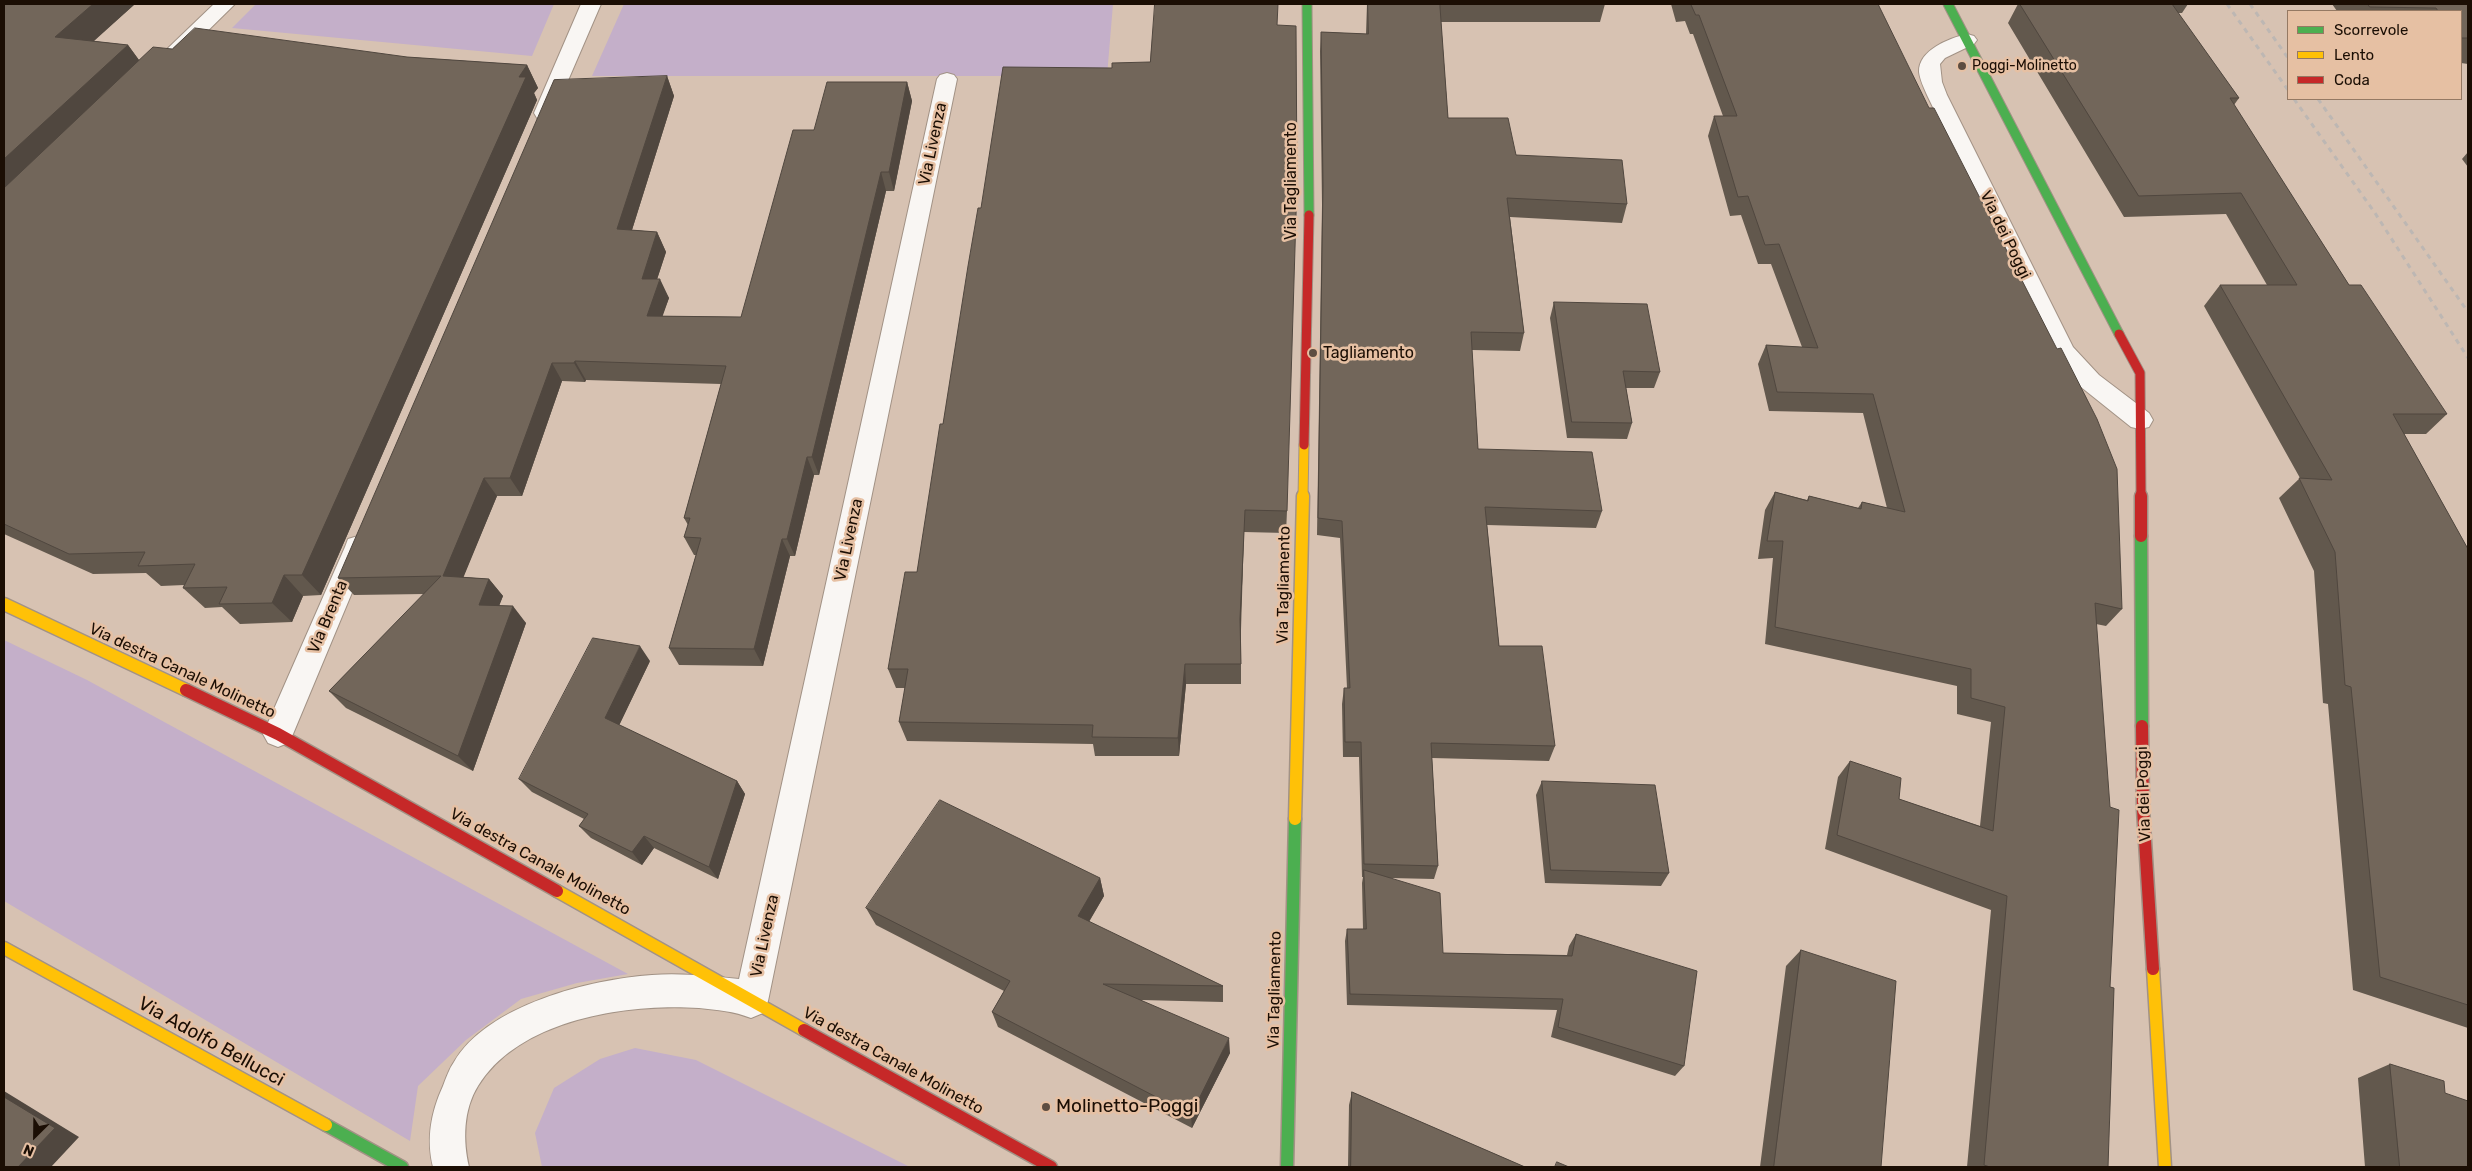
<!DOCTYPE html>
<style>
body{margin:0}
#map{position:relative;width:2472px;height:1171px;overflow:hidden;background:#d7c2b2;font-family:Rubik,sans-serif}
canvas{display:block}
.frame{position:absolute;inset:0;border:5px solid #1b0e04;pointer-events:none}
.legend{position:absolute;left:2287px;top:10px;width:175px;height:90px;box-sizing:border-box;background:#e6c0a3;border:1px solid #957963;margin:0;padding:6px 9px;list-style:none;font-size:15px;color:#1b0e04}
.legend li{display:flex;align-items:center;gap:10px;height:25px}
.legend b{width:25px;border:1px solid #957963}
.north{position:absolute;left:10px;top:1111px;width:50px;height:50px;-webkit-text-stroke:4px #e6c0a3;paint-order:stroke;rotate:203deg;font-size:14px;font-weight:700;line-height:20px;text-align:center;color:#1b0e04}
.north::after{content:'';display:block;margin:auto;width:18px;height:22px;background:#1b0e04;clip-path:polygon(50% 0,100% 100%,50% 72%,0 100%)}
</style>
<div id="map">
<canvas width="2472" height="1171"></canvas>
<div class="frame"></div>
<ul class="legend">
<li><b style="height:6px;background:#4caf50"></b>Scorrevole</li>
<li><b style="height:6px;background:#ffc107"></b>Lento</li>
<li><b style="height:6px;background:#c62828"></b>Coda</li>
</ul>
<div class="north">N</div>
</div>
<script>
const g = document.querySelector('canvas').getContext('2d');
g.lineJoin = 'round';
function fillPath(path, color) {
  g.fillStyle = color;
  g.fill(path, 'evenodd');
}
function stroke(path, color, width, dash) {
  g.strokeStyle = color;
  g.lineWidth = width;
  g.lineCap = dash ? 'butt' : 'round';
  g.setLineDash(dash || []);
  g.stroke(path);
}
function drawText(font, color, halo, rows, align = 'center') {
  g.font = font + ' Rubik,sans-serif';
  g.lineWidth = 5;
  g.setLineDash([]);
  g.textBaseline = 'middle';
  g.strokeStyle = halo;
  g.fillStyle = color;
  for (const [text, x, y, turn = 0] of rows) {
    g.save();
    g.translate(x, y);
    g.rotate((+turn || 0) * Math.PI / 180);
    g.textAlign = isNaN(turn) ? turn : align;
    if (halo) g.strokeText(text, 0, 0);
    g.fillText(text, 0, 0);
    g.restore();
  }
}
fillPath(new Path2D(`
 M256 4H554L532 56 232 28Z
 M624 4H1113L1107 76H592Z
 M4 640 87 680 628 974 577 983 521 999 466 1040 418 1086 410 1141 4 901Z
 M635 1048 696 1060 910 1167H542L535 1133 554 1088 600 1059Z`), '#c4afc9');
const street = new Path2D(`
 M214 4H235L179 59 172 61 165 59 162 55 165 51Z
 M581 4H601L554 113 551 118 544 120 537 118 534 113Z
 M1967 34 1974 36 1977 40 1974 44 1945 58 1940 64 1942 82 1947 95 2073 347 2099 375 2149 413 2153 420 2149 427 2140 429 2131 427 2081 387 2054 358 1927 95C1924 88 1920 80 1919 72 1918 50 1950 38 1967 34Z
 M947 73 954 75 957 79 768 1001 763 1013 751 1018C734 1011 717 1010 699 1008 628 1003 519 1019 478 1086 463 1110 463 1141 469 1167H433C426 1139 431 1112 443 1086 446 1078 449 1069 454 1062 487 1005 591 979 652 975 681 973 710 976 739 979L937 79 940 75Z
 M358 536 368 539 371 547 293 734 288 743 278 747 268 743 263 734 345 547 348 539Z`);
const fastFar1 = new Path2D(`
 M1307 4 1309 215
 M1948 4 2119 334`);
const fast = new Path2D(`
 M2141 536 2142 726
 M326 1125 402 1167
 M1287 1167 1295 819`);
const slowFar1 = new Path2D(`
 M1303 497 1304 445`);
const slow = new Path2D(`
 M4 604 186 690
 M1295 819 1303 496
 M557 891 804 1030
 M4 948 326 1125
 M2153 969 2165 1167`);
const jamFar1 = new Path2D(`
 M2119 334 2140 373 2141 497
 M1304 445 1309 215`);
const jam = new Path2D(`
 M2141 496V536
 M186 690 278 734 557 891
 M2142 726 2143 809 2153 969
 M804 1030 1051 1167`);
stroke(street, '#a29285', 2);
stroke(fastFar1, '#a29285', 11);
stroke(fast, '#a29285', 15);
stroke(slowFar1, '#a29285', 11);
stroke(slow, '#a29285', 15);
stroke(jamFar1, '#a29285', 11);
stroke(jam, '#a29285', 15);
fillPath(street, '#f9f6f3');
stroke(fastFar1, '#4caf50', 9);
stroke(fast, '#4caf50', 12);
stroke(slowFar1, '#ffc107', 9);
stroke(slow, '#ffc107', 12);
stroke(jamFar1, '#c62828', 9);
stroke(jam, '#c62828', 12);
stroke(new Path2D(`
 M2227 4 2288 90
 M2250 4 2288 58
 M2294 99 2375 213 2468 358
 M2318 99 2468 312`), '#bdb7b3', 3, [5, 5]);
fillPath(new Path2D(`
 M4 4H135L93 41 128 45 139 60 172 49 407 57 527 65 538 88 534 93 537 100 321 595 303 596 292 622 240 624 222 607 205 608 183 588 184 585 161 586 146 573 93 574 4 534Z
 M1367 4H1605L1600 22H1441L1448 118 1516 155 1627 204 1622 223 1510 217 1524 333 1520 351 1472 350 1478 449 1602 511 1596 528 1487 525 1499 646 1555 746 1549 761 1432 758 1438 866 1434 879 1390 878 1443 953 1567 955 1569 946 1576 934 1684 1066 1675 1076 1551 1037 1557 1010 1347 1005 1345 941 1347 929H1363L1362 883 1363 877H1362L1359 757H1343L1342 704 1344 688H1347L1340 538 1317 535 1322 205 1320 51 1321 32 1366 34Z
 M1671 4H1878L2122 609 2106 626 2096 624 2110 987 2108 1167H1967L1991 910 1825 849 1838 777 1850 761 1899 799 1980 826 1991 722 1957 714V686L1765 644 1773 558 1758 559 1765 510 1775 492 1807 500 1809 496 1858 508 1862 502 1887 508 1863 413 1769 411 1758 364 1766 345 1802 347 1771 264H1758L1741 215 1730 216 1708 136 1714 116H1723L1693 34H1690L1685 21 1676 22Z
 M2018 4H2188L2182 13H2178L2239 98 2234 105 2349 285 2447 414 2426 434H2404L2468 549V1028L2353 990 2328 704 2323 703 2314 571 2279 498 2300 478 2204 306 2220 285H2267L2226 214 2124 217 2008 23Z
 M2332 4H2468V64L2461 63V11H2337Z
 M1277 25 1287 511 1286 533 1244 532 1241 630V684H1186L1179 756H1095L1093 744 907 741 899 722 905 688H896L888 669 917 572 981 208 1112 68 1150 62Z
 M667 76 674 96 632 230 657 232 666 252 657 279 669 298 662 316 741 317 814 130 907 82 912 101 894 191H886L819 475H814L795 556H790L763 666 679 665 669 648 696 555H694L684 537 688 525 684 518 721 384 586 380 585 382 562 381 522 496H497L463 577 489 579 503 596 499 605 526 623 473 771 346 708 329 691 424 594 354 595 338 578Z
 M2468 152V167L2462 159Z
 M1554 302 1660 372 1654 388H1626L1632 423 1627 439 1567 438 1550 318Z
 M650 661 619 725 737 781 745 794 718 879 654 848 642 865 591 838 579 826 584 819 532 792 519 779Z
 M1542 781 1669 873 1661 886 1545 883 1536 795Z
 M1100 878 1104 896 1089 922 1223 986V1002L1141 1000 1230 1053 1192 1128 998 1027 992 1012 1004 991 876 925 866 908Z
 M1801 950 1881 1167H1760L1786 966Z
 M2390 1064 2445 1093 2468 1167H2365L2358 1078Z
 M1352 1092 1525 1167H1348L1349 1105Z`), '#62584d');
fillPath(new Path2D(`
 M93 4H135L73 60 55 37Z
 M128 45 144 67 4 201V159Z
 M527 65 538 88 534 93 537 100 321 595 302 575 519 77Z
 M667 76 674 96 626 249 617 229Z
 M907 82 912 101 894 191 889 172Z
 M881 172 886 191 819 475 812 457Z
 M657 232 666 252 651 298 642 279Z
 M660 279 669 298 656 335 647 316Z
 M575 361 586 380 585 382 574 363Z
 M552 363 562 381 522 496 510 478Z
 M807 457 814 475 795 556 787 539Z
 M484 478 497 496 457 593 443 576Z
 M1245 510 1244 532 1240 639V619Z
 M782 539 790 556 763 666 754 649Z
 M284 575 303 596 292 622 272 603Z
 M489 579 503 596 493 622 479 605Z
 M513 606 526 623 473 771 458 756Z
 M640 646 650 661 616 732 605 718Z
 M1185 664 1186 684 1179 756 1178 738Z
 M737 781 745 794 718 879 709 867Z
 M644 836 654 848 642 865 632 852Z
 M1100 878 1104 896 1082 933 1078 916Z
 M1229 1038 1230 1053 1192 1128 1191 1115Z
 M4 1091 79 1137 51 1167H18L4 1097Z`), '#50473f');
const building = new Path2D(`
 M4 4H93L55 37 128 45 4 159Z
 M1155 4H1278L1277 25 1296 26 1297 182 1287 511 1245 510 1240 619 1241 664H1185L1178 738 1092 737 1093 725 899 722 908 669H888L905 572H917L940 424H943L968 266 978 208H981L1003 67 1112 68V63L1150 62Z
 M1368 4H1440V7L1448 118H1508L1516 155 1622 160 1627 204 1507 198 1524 333 1471 332 1478 449 1592 452 1602 511 1485 507 1499 646H1542L1555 746 1431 743 1438 866 1364 864 1361 742H1345L1344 688H1350L1342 521 1318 518 1323 186 1321 32 1368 34Z
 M1691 4H1878L1929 108H1934L2057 349 2061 348 2097 419 2117 469 2122 609 2095 603 2110 807 2119 810 2110 987 2114 988 2108 1167H1990L1984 1165 2007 896 1837 835 1850 761 1901 778 1899 799 1993 831 2005 707 1971 698V669L1775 627 1783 541H1767L1775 492 1808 501 1809 496 1861 509 1862 502 1905 512 1873 394 1777 392 1766 345 1818 348 1779 244 1765 245 1748 196 1738 197 1714 116H1737L1699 15H1696Z
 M2020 4H2172L2239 98H2230L2349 285H2361L2447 414H2393L2468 549V1005L2380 977 2351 687 2345 685 2335 552 2299 478 2332 480 2220 285H2297L2241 193 2139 196Z
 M2368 4H2468V38H2461V11H2438L2436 8 2370 7Z
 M195 28 407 57 527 65 519 77H526L302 575H284L272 603 219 604 227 587 183 588 195 564 138 566 145 552 69 554 4 524V188L153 47 172 49Z
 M667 76 617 229 657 232 642 279H660L647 316 741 317 793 130H814L827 82H907L889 172H881L812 457H807L787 539H782L754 649 669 648 701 538 684 537 690 518H684L726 366 575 361 574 363H552L510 478H484L443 576 489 579 479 605 513 606 458 756 329 691 441 576 338 578 554 80Z
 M1554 302 1647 304 1660 372 1623 371 1632 423 1572 422Z
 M593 638 640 646 605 718 737 781 709 867 644 836 632 852 579 826 588 814 519 779Z
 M1542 781 1655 785 1669 873 1551 870Z
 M940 800 1100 878 1078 916 1223 986 1103 984 1229 1038 1191 1115 992 1012 1010 981 866 908Z
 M1364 870 1440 893 1443 953 1572 956 1576 934 1697 971 1684 1066 1558 1027 1563 999 1350 994 1347 929H1366Z
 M1801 950 1896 981 1881 1167H1774Z
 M2390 1064 2444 1081 2445 1093 2468 1101V1167H2400Z
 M1352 1092 1525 1167H1351Z
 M4 1097 55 1128 18 1167H4Z
 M1557 1162 1569 1167H1555Z`);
fillPath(building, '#72665a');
stroke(building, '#50473f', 1);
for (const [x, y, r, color] of [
 [1962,66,5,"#5d4d41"],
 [1313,353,5,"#5d4d41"],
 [1046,1107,5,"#5d4d41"]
]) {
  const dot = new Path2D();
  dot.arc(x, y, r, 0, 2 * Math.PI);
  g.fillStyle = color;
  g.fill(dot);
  stroke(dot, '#e6c0a3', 2);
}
drawText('14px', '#1b0e04', '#e6c0a3', [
 ["Poggi-Molinetto",1972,66]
], 'left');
drawText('16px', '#1b0e04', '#e6c0a3', [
 ["Via Livenza",933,144,-78],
 ["Via Tagliamento",1291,181,-90],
 ["Via dei Poggi",2005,235,64],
 ["Via Livenza",849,540,-78],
 ["Via Tagliamento",1284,585,-89],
 ["Via Brenta",328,617,-67],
 ["Via destra Canale Molinetto",182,671,25],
 ["Via dei Poggi",2144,794,-92],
 ["Via destra Canale Molinetto",540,862,29],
 ["Via Livenza",765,936,-78],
 ["Via Tagliamento",1275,990,-89],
 ["Via destra Canale Molinetto",893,1061,29]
]);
drawText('16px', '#1b0e04', '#e6c0a3', [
 ["Tagliamento",1323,353]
], 'left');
drawText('19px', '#1b0e04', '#e6c0a3', [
 ["Via Adolfo Bellucci",211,1042,29]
]);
drawText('19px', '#1b0e04', '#e6c0a3', [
 ["Molinetto-Poggi",1056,1107]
], 'left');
</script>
